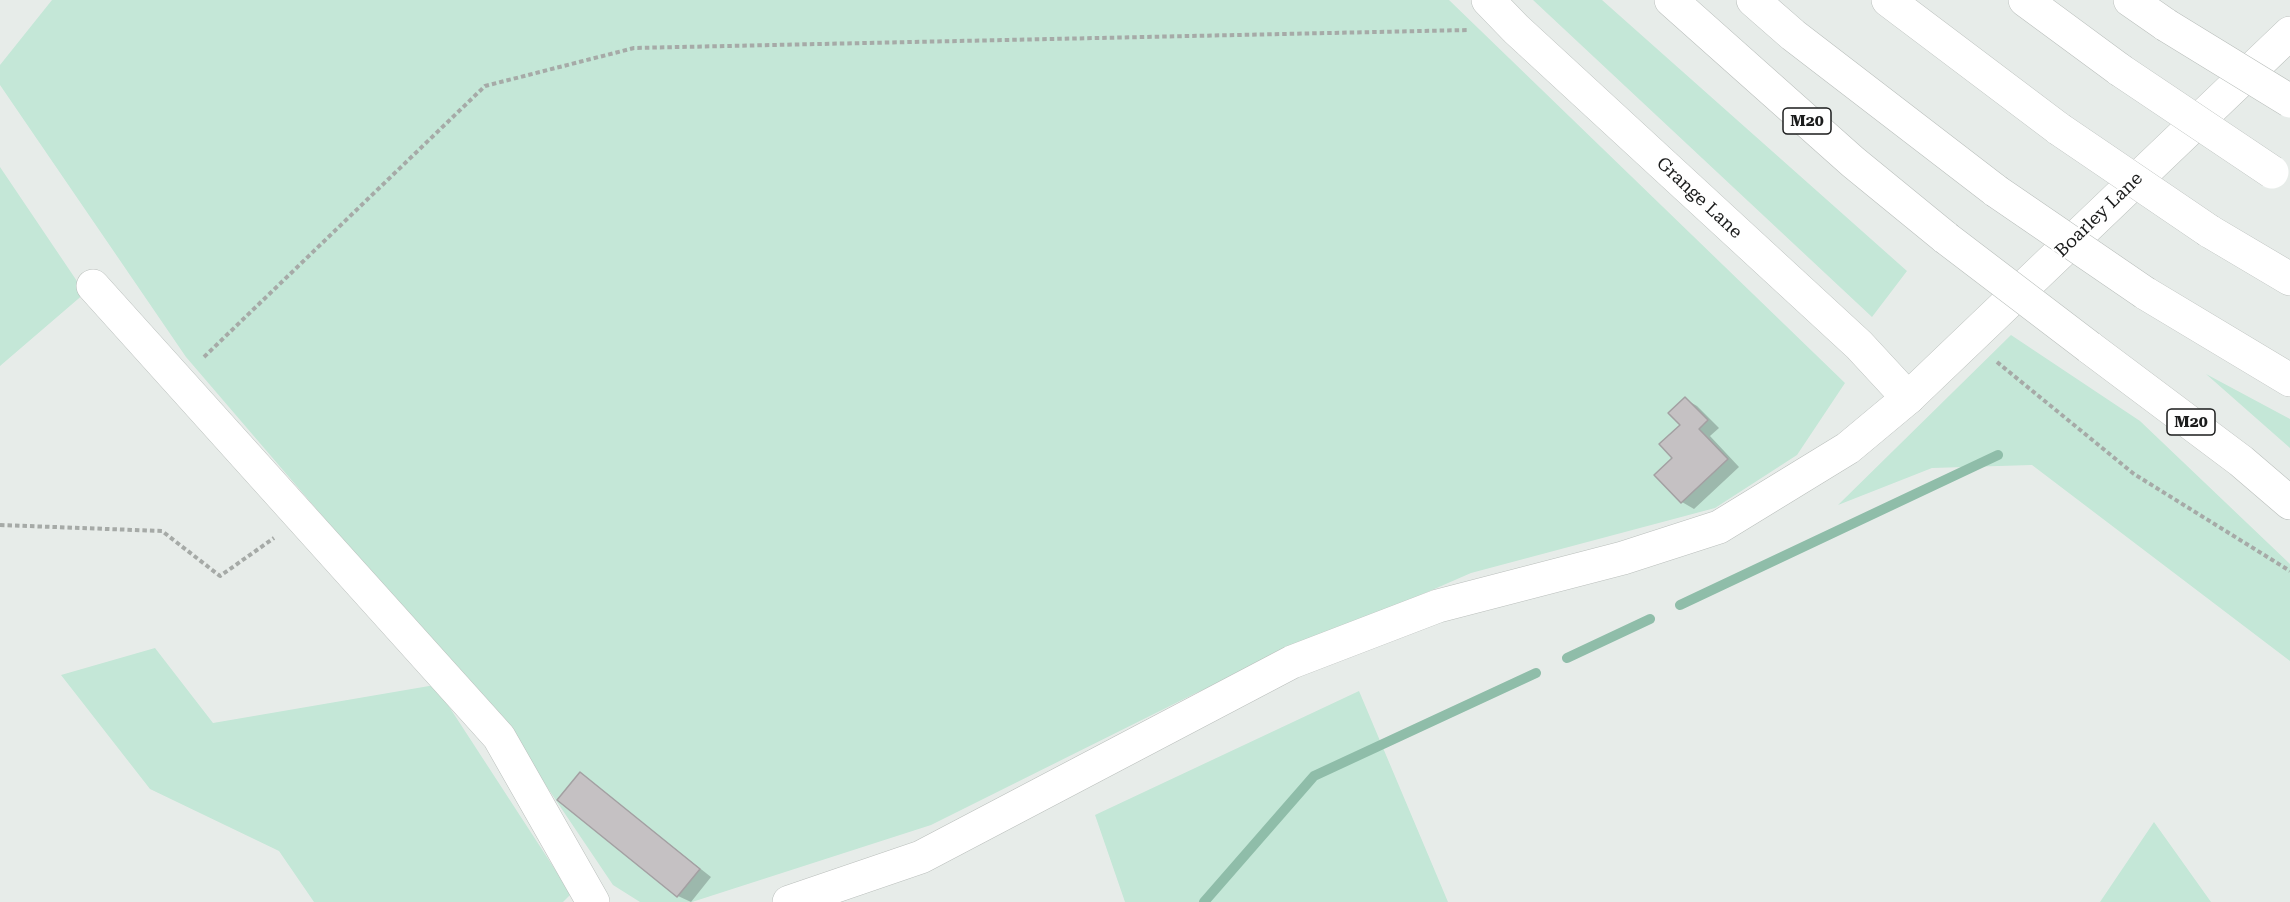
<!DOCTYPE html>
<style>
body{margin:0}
canvas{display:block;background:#e7ece9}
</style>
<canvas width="2290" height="902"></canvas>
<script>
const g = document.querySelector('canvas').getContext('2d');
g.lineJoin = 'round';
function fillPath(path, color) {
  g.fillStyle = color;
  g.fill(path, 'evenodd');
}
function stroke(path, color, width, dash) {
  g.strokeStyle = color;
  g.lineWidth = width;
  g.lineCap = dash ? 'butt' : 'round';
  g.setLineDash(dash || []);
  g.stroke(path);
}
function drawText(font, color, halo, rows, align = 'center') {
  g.font = font + ' "Roboto Serif",serif';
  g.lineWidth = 5;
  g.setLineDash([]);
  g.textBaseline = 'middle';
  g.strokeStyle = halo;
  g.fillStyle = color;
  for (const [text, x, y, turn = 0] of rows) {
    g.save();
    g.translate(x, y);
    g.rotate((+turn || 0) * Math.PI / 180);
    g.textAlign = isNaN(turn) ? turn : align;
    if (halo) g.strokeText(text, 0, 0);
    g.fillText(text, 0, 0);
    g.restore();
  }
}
fillPath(new Path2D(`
 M52 0H1449L1845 383 1797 455 1715 508 1471 573 1196 693 931 825 692 902H640L613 885 518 744 186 357 0 85V65Z
 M1533 0H1602L1907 271 1872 317Z
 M0 167 85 293 0 366Z
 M2011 335 2140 421 2290 564V661L2032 465 1932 468 1838 505Z
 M2206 374 2290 419V448Z
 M155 648 213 723 435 685 571 894 563 902H314L279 851 150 789 61 675Z
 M1359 691 1448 902H1125L1095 815Z
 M2154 822 2211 902H2100Z`), '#c4e7d7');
fillPath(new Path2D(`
 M1685 399 1697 406 1719 428 1710 436 1739 467 1694 509 1682 502 1656 475 1674 458Z
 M580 774 711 877 691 902 678 896 559 800Z`), '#0003');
stroke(new Path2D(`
 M1680 605 1998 455
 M1567 658 1650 619
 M1204 902 1314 776 1536 673`), '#8fbda9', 10);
const building = new Path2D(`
 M1685 397 1708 420 1699 429 1728 459 1681 503 1654 475 1672 458 1659 444 1680 425 1668 413Z
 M580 772 700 869 677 897 557 800Z`);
fillPath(building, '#c5c1c3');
stroke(building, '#a3a0a2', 1.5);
const street = new Path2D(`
 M93 286 499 737 593 902
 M789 902 921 857 1292 662 1438 606 1623 558 1719 527 1848 448 1908 398`);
const secondary = new Path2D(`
 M1488 0 1516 29 1859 345 1908 398 2290 33`);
const highway = new Path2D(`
 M1671 0 1853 162 1946 238
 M1753 0 1793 35 1996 191
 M1888 0 2059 129
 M2025 0 2120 70
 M2130 0 2166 25
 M2209 231 2290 279
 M2145 293 2290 380
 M2089 347 2241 461 2290 503`);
stroke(street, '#babfbc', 34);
stroke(secondary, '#babfbc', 34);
stroke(highway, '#babfbc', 34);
stroke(new Path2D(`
 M204 357 485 86 634 48 1468 30
 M1997 362 2134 474 2290 571
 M0 525 162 531 220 576 274 538`), '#a6aaa7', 4, [4.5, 3]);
stroke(street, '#fff', 33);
stroke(secondary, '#fff', 33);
stroke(highway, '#fff', 33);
const highwayBridge = new Path2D(`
 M2166 25 2290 101
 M2120 70 2272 172
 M2059 129 2209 231
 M1996 191 2145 293
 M1946 238 2089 347`);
stroke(highwayBridge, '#babfbc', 34, []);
stroke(highwayBridge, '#fff', 33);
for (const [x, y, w] of [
 [1807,121,48],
 [2191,422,48]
]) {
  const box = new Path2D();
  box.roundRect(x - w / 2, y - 13, w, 26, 4.5);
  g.fillStyle = '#fff';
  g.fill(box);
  stroke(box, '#1b1c1c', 1.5);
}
drawText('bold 16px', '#1b1c1c', null, [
 ["M20",1807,121],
 ["M20",2191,422]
]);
drawText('18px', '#1b1c1c', '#fff', [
 ["Grange Lane",1699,198,43],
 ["Boarley Lane",2099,215,-44]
]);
</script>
